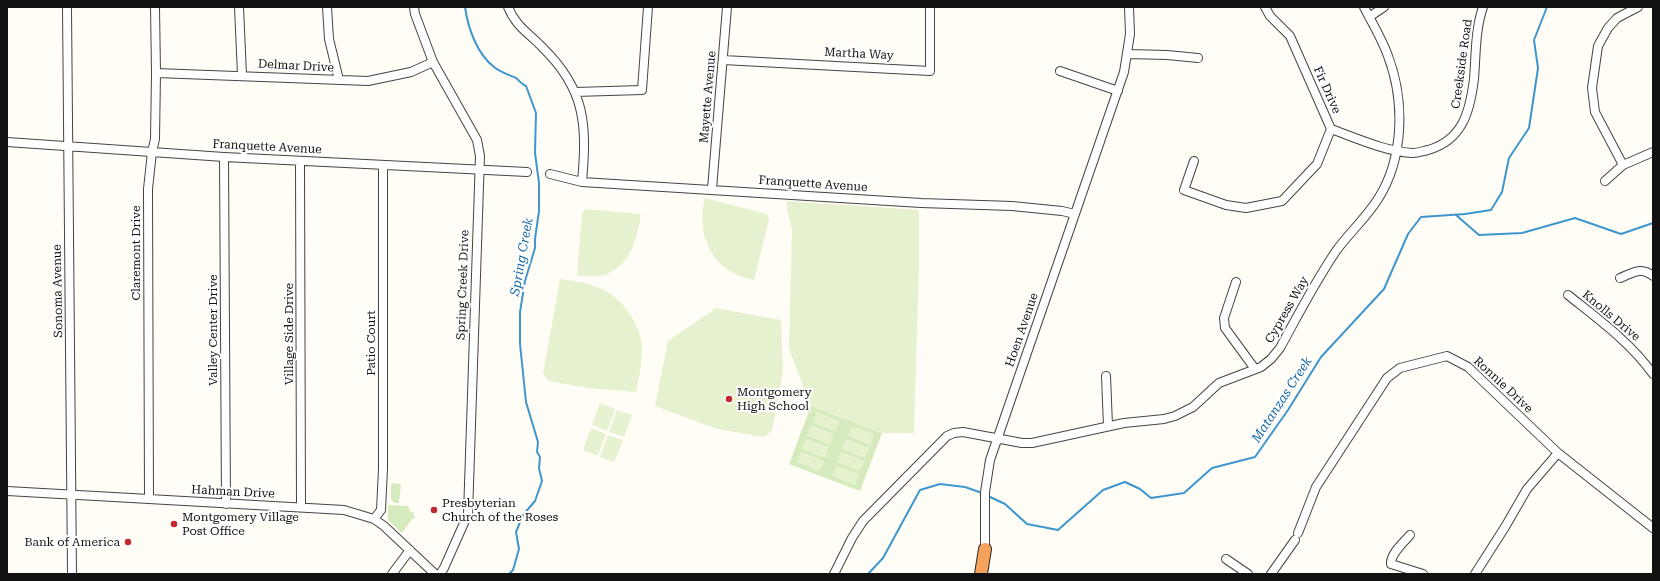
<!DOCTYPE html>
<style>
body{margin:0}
#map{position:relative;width:1660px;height:581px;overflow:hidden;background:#fffdf5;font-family:"Roboto Serif",serif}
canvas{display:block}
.frame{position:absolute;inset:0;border:8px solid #111;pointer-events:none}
</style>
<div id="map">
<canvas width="1660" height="581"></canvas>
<div class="frame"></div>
</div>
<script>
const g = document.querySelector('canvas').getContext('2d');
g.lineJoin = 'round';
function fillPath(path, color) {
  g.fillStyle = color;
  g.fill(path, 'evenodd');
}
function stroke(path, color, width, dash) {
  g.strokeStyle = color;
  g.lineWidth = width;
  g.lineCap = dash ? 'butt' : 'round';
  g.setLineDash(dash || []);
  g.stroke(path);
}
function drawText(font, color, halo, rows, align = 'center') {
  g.font = font + ' "Roboto Serif",serif';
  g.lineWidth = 4;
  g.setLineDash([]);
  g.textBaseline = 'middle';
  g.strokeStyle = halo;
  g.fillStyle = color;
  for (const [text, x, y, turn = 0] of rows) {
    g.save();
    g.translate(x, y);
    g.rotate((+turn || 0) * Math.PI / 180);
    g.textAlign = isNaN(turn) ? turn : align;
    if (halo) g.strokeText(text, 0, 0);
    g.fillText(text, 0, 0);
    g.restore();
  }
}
fillPath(new Path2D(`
 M811 406 882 433 860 491 789 464Z
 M391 483 401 484 399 503H394L391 499Z
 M388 505 408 506 410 511 413 512 415 519H412L402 533 388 520Z`), '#d5ebbd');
fillPath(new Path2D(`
 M705 198 767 214 769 219 754 280C713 273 695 236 705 198Z
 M786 201 919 210V265L914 433H882L811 406 789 349 792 230 787 210Z
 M586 209 641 214C638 235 632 261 611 272 601 278 588 276 577 276L582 213Z
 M560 279C574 281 589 283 602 289 623 299 642 326 642 349 642 363 639 378 636 392L587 388 549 381 543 374Z
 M716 308 781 320 783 371 772 431 764 437 717 429 655 406 668 341Z
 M600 403 615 409 607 431 592 425Z
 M617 410 632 415 624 437 609 432Z
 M817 412 839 421 835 431 813 423Z
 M811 425 834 434 830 445 807 436Z
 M852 426 874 434 870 445 848 436Z
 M591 428 606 434 598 456 583 450Z
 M608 435 623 440 614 462 600 457Z
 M806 439 829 447 825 458 802 449Z
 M846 439 869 448 865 458 842 449Z
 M801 452 824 461 820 471 797 462Z
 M841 452 864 461 860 471 837 462Z
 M836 466 859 474 855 485 832 476Z`), '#e6f2cf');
stroke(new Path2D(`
 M465 7C468 28 477 54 494 67 500 72 509 75 516 78 520 81 521 84 526 86L536 113 535 153 539 183V211L535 239V248L525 281 520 312V344L526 402 538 442 537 452 540 457 539 468 542 481 535 501 523 515 516 532 519 549 513 570 509 574
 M1456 215 1479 235 1522 233 1575 218 1621 234 1653 223
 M988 496 1005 504 1027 524 1058 530 1103 490 1125 482 1140 489 1151 498 1184 493 1212 468 1255 457 1288 410 1321 357 1384 289 1408 234 1421 217 1465 214 1491 210 1502 192 1509 158 1529 128 1538 68 1534 40 1547 7
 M868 574 883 558 920 490 940 484 965 487 982 493`), '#3f96cf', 2);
const minor = new Path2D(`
 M67 7 72 574
 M239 7 242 75
 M327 7 329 39 339 80
 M414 7 415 14 433 62 477 140 480 156 468 514 444 568 440 574
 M508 7C516 27 529 33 543 48 586 90 587 126 582 182
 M1369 17 1384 7
 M1128 54 1167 55 1198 58
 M723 60 930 71V7
 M1060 71 1118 91
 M156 73 368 81 411 72 433 62
 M575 92 642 90 648 7
 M1331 129C1356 138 1387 152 1413 153 1418 153 1423 151 1428 150 1463 140 1470 111 1474 79 1476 55 1475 30 1483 7
 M7 142 224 157 527 172
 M224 157 226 504
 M300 161 301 507
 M1194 161 1184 190 1226 205 1246 208 1282 201 1317 164 1331 129 1290 36 1270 16 1265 7
 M1623 165 1595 112 1592 88 1598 46 1608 28 1617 18 1638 7
 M550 174 582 182 921 203 1012 206 1062 211 1075 214
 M1605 181 1623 165 1653 152
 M712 189 727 7
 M1620 278C1633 273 1641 266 1653 276
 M1236 282 1224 318 1225 328 1255 369
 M1568 295C1598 319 1630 342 1653 374
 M1106 376 1108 426
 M7 491 344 510 374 519 384 526 435 574
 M149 499 148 189 152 152 155 139 156 73 155 7
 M374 519 381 510 383 469V165
 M1298 533 1316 487 1387 378 1400 368 1447 356 1468 367 1558 453 1653 528
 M1410 535C1404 542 1390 554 1391 564L1423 574
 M985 553V492L990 460 1124 72 1130 34 1129 7
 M1226 559 1248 574
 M392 574 410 550
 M834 574 852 538 863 521 947 436 954 433 963 432 1022 443H1032L1124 423 1164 419 1175 416 1193 407 1219 383 1261 367 1271 359 1280 348C1298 315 1315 282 1336 251 1349 233 1366 218 1378 199 1404 158 1405 101 1388 56 1382 39 1372 23 1364 7
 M1271 574 1295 540
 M1475 574 1505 527 1527 489 1558 453`);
const highway = new Path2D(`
 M981 574 985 549`);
stroke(minor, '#444', 10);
stroke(highway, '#222', 14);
stroke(minor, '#fff', 8);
stroke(highway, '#f5a25d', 12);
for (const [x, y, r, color] of [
 [729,399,4,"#c4262e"],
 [434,510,4,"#c4262e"],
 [174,524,4,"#c4262e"],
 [128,542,4,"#c4262e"]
]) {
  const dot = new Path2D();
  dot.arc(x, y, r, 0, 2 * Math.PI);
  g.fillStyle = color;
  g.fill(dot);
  stroke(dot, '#fff', 1.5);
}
drawText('12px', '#111', '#fff', [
 ["Martha Way",859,54,3],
 ["Creekside Road",1462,64,-82],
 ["Delmar Drive",296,66,3],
 ["Fir Drive",1327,90,66],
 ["Mayette Avenue",708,97,-85],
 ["Franquette Avenue",267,147,3],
 ["Franquette Avenue",813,184,4],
 ["Claremont Drive",136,253,-90],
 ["Spring Creek Drive",463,285,-88],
 ["Sonoma Avenue",58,291,-91],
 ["Cypress Way",1287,310,-60],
 ["Knolls Drive",1611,316,40],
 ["Valley Center Drive",213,330,-90],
 ["Hoen Avenue",1022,330,-71],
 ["Village Side Drive",289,334,-90],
 ["Patio Court",371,343,-90],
 ["Ronnie Drive",1503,385,43],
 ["Hahman Drive",233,492,3]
]);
drawText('12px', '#111', '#fff', [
 ["Montgomery",737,392],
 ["High School",737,406],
 ["Presbyterian",442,503],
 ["Church of the Roses",442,517],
 ["Montgomery Village",182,517],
 ["Post Office",182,531],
 ["Bank of America",120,542,"right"]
], 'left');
drawText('italic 13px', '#1768a6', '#fff', [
 ["Spring Creek",522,257,-80],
 ["Matanzas Creek",1282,400,-57]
]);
</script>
